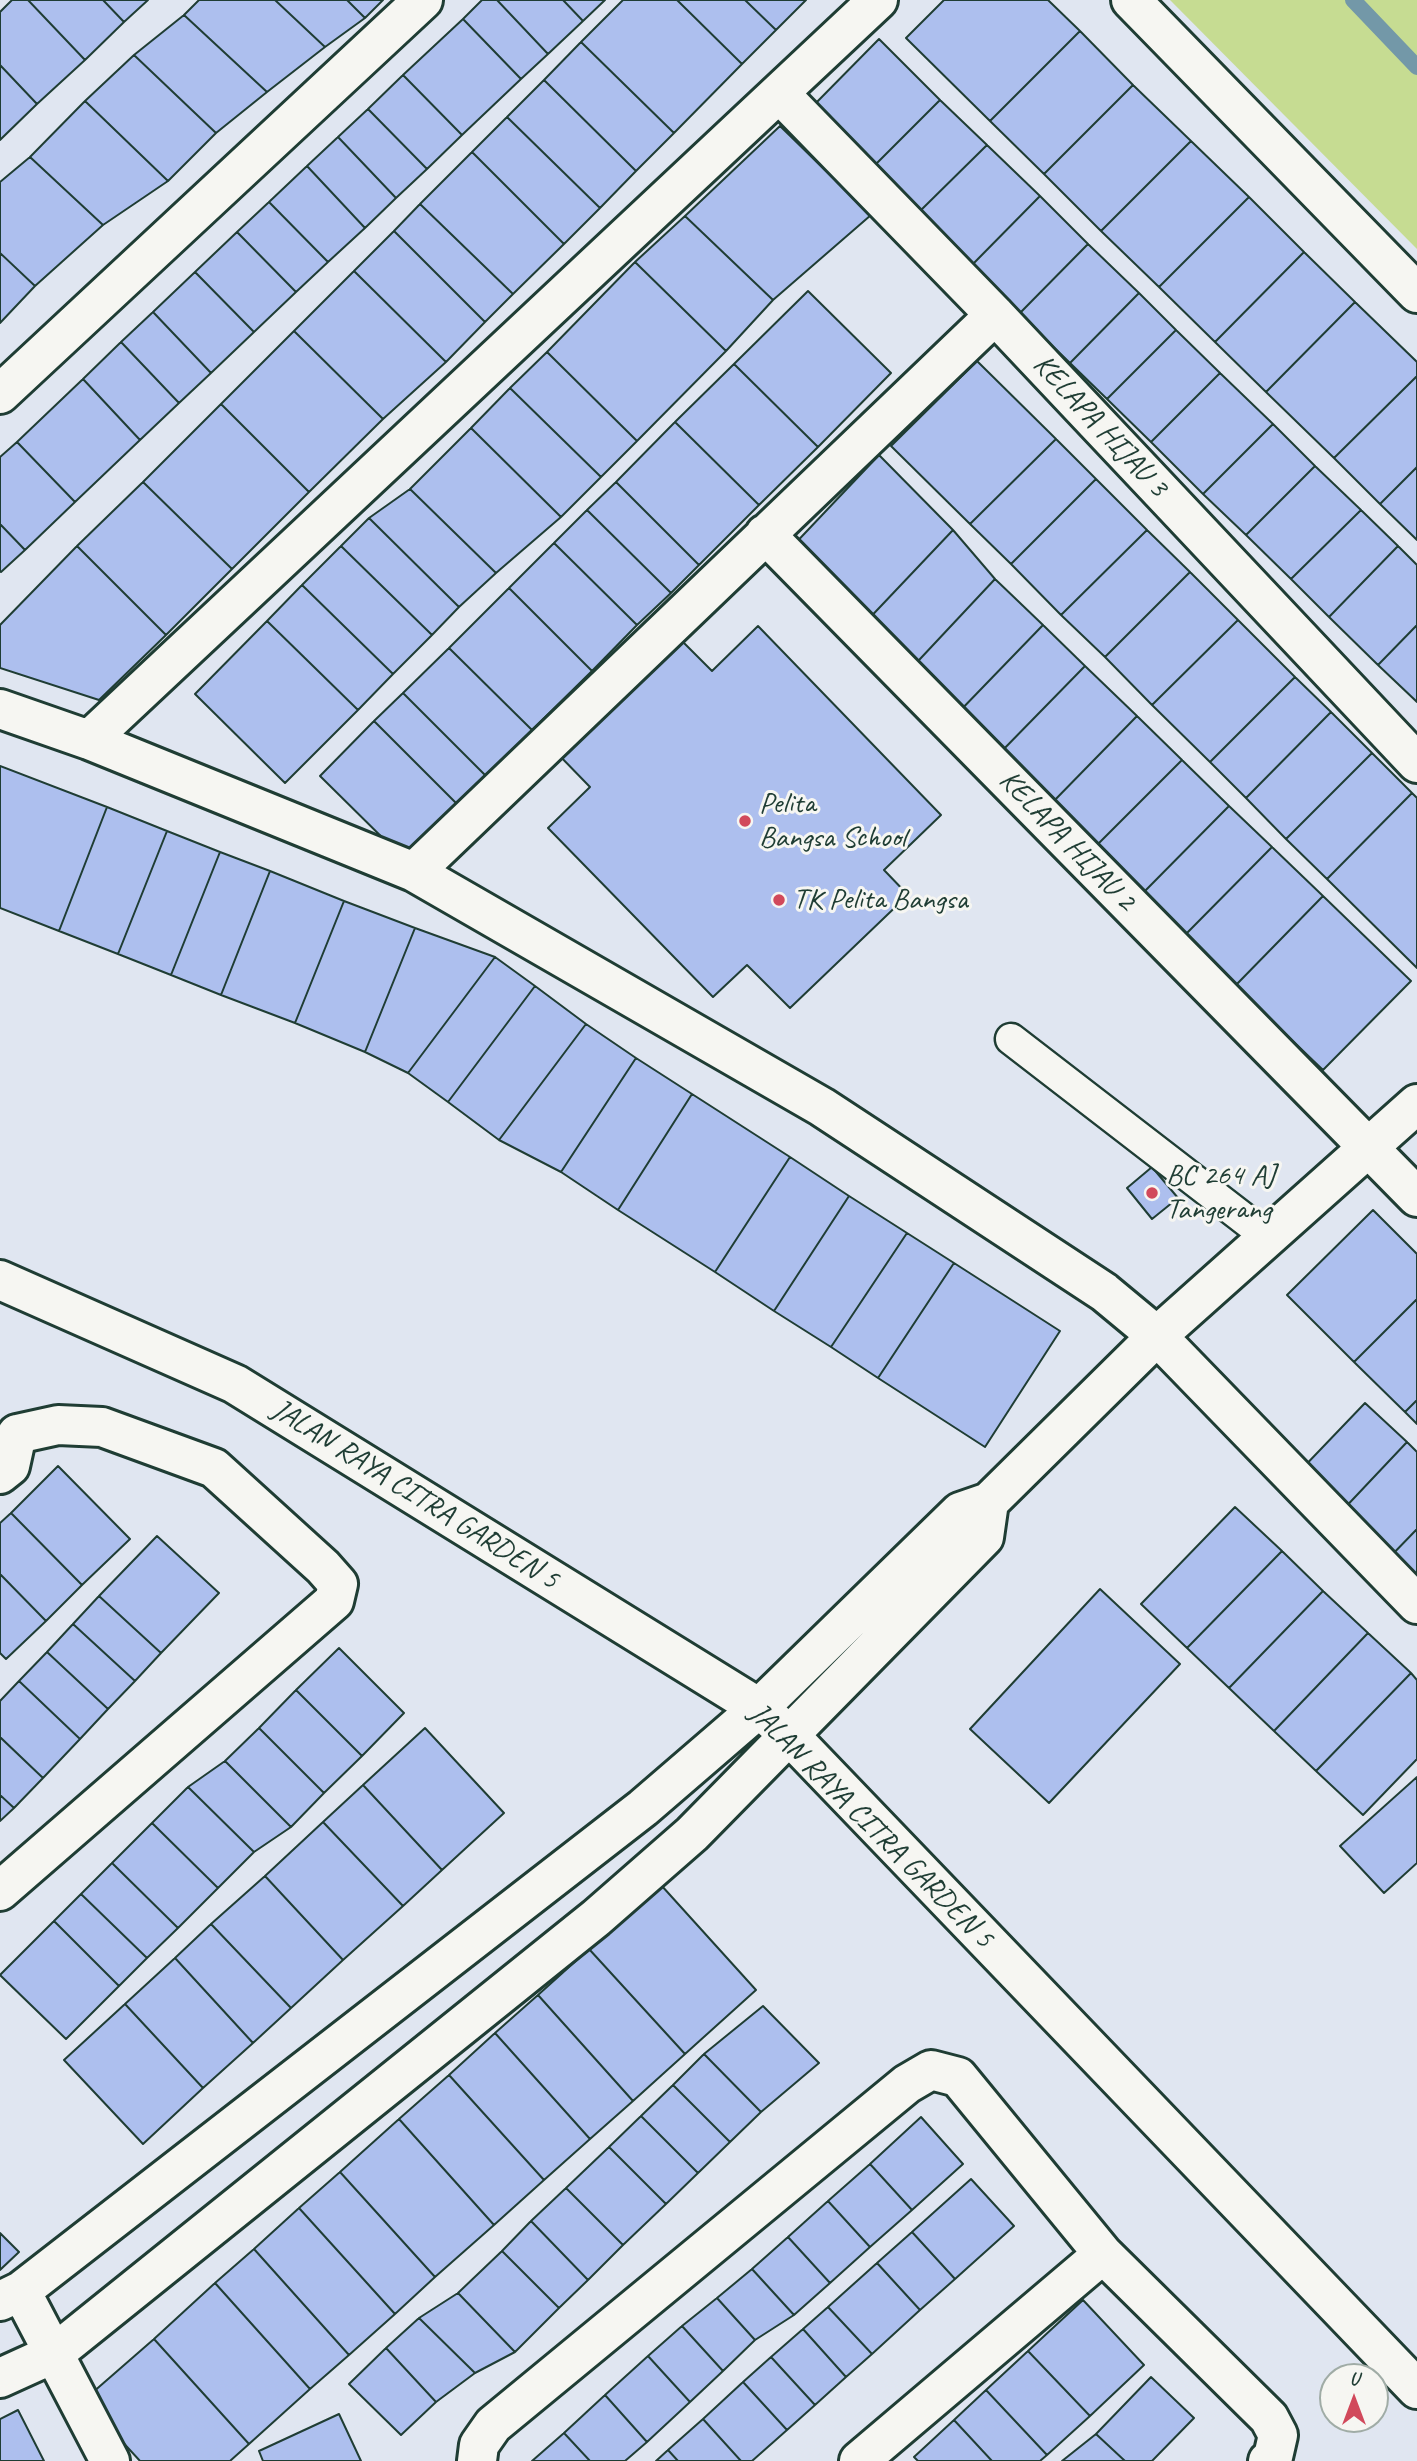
<!DOCTYPE html>
<style>
body{margin:0}
#map{position:relative;width:1417px;height:2461px;overflow:hidden;background:#e0e6f1;font-family:Caveat,sans-serif}
canvas{display:block}
.north{position:absolute;left:1319px;top:2363px;width:70px;height:70px;box-sizing:border-box;background:#f6f6f2;border:2px solid #a0aca6;border-radius:50%;rotate:0deg;font-size:19px;font-weight:700;line-height:28px;text-align:center;color:#1f3d34}
.north::after{content:'';display:block;margin:auto;width:24px;height:32px;background:#d1495b;clip-path:polygon(50% 0,100% 100%,50% 72%,0 100%)}
</style>
<div id="map">
<canvas width="1417" height="2461"></canvas>
<div class="north">U</div>
</div>
<script>
const g = document.querySelector('canvas').getContext('2d');
g.lineJoin = 'round';
function fillPath(path, color) {
  g.fillStyle = color;
  g.fill(path, 'evenodd');
}
function stroke(path, color, width, dash) {
  g.strokeStyle = color;
  g.lineWidth = width;
  g.lineCap = dash ? 'butt' : 'round';
  g.setLineDash(dash || []);
  g.stroke(path);
}
function drawText(font, color, halo, rows, align = 'center') {
  g.font = font + ' Caveat,sans-serif';
  g.lineWidth = 6;
  g.setLineDash([]);
  g.textBaseline = 'middle';
  g.strokeStyle = halo;
  g.fillStyle = color;
  for (const [text, x, y, turn = 0] of rows) {
    g.save();
    g.translate(x, y);
    g.rotate((+turn || 0) * Math.PI / 180);
    g.textAlign = isNaN(turn) ? turn : align;
    if (halo) g.strokeText(text, 0, 0);
    g.fillText(text, 0, 0);
    g.restore();
  }
}
fillPath(new Path2D(`
 M1170 0H1417V249Z`), '#c6dc92');
stroke(new Path2D(`
 M1353 0 1417 67`), '#7398a8', 16);
const building = new Path2D(`
 M12 0H28L85 60 37 104 0 65V12Z
 M28 0H103L124 22 85 60Z
 M103 0H148L124 22Z
 M199 0H275L325 47 267 92 184 15Z
 M275 0H347L365 18 325 47Z
 M347 0H383L365 18Z
 M482 0H497L548 54 521 79 463 19Z
 M497 0H563L583 21 548 54Z
 M563 0H605L583 21Z
 M623 0H677L742 64 674 133 581 42Z
 M677 0H745L776 30 742 64Z
 M745 0H806L776 30Z
 M944 0H1048L1080 31 990 121 906 38Z
 M184 15 267 92 216 133 134 55Z
 M463 19 521 79 462 135 403 75Z
 M1080 31 1133 85 1044 174 990 121Z
 M879 39 940 100 871 169 810 109Z
 M581 42 674 133 636 171 544 80Z
 M134 55 216 133 168 181 85 101Z
 M0 65 37 104 0 140Z
 M403 75 462 135 427 169 368 109Z
 M544 80 636 171 600 208 507 117Z
 M1133 85 1191 141 1101 231 1044 174Z
 M940 100 987 145 917 214 871 169Z
 M85 101 168 181 103 225 30 157Z
 M368 109 427 169 396 198 338 137Z
 M507 117 600 208 564 244 472 152Z
 M780 126 871 215 773 300 685 216Z
 M338 137 396 198 365 228 307 166Z
 M1191 141 1249 197 1159 287 1101 231Z
 M987 145 1040 196 971 266 917 214Z
 M472 152 564 244 513 294 420 204Z
 M30 157 103 225 35 286 0 253V182Z
 M307 166 365 228 328 262 269 202Z
 M1040 196 1088 244 1019 314 971 266Z
 M1249 197 1304 252 1215 342 1159 287Z
 M269 202 328 262 296 292 237 232Z
 M420 204 513 294 485 322 394 231Z
 M685 216 773 300 726 351 635 262Z
 M394 231 485 322 446 362 354 271Z
 M237 232 296 292 254 332 195 272Z
 M1088 244 1139 293 1070 363 1019 314Z
 M1304 252 1355 302 1266 392 1215 342Z
 M0 253 35 286 0 323Z
 M635 262 726 351 637 441 547 352Z
 M354 271 446 362 383 419 294 331Z
 M195 272 254 332 211 373 153 312Z
 M808 291 891 373 818 447 734 364Z
 M1139 293 1176 330 1107 399 1070 363Z
 M1355 302 1417 362V376L1334 458 1266 392Z
 M153 312 211 373 179 403 121 342Z
 M1176 330 1220 373 1151 442 1107 399Z
 M294 331 383 419 309 492 221 404Z
 M121 342 179 403 140 440 83 379Z
 M547 352 637 441 601 477 510 388Z
 M977 361 1056 439 970 524 891 446Z
 M734 364 818 447 759 505 675 422Z
 M1220 373 1273 424 1203 494 1151 442Z
 M1417 376V467L1380 504 1334 458Z
 M83 379 140 440 75 502 17 442Z
 M510 388 601 477 561 517 471 428Z
 M221 404 309 492 232 569 143 482Z
 M675 422 759 505 699 565 616 482Z
 M1273 424 1315 466 1246 535 1203 494Z
 M471 428 561 517 496 573 410 489Z
 M1056 439 1096 479 1011 564 970 524Z
 M17 442 75 502 25 550 0 524V457Z
 M879 455 953 530 862 626 788 551Z
 M1315 466 1361 510 1291 579 1246 535Z
 M1417 467V540L1380 504Z
 M1096 479 1147 530 1061 615 1011 564Z
 M143 482 232 569 166 635 77 546Z
 M616 482 699 565 671 593 587 510Z
 M410 489 496 573 459 607 369 518Z
 M587 510 671 593 637 625 554 543Z
 M1361 510 1398 546 1329 617 1291 579Z
 M369 518 459 607 432 635 341 546Z
 M0 524 25 550 1 572 0 571Z
 M953 530 995 579 905 675 862 626Z
 M1147 530 1190 572 1105 657 1061 615Z
 M554 543 637 625 592 671 509 588Z
 M77 546 166 635 99 700 0 668V625Z
 M341 546 432 635 393 674 302 585Z
 M1398 546 1417 565V625L1378 665 1329 617Z
 M1190 572 1238 620 1152 705 1105 657Z
 M995 579 1043 625 955 716 905 675Z
 M302 585 393 674 358 710 267 621Z
 M509 588 592 671 532 730 449 648Z
 M1238 620 1295 677 1210 762 1152 705Z
 M267 621 358 710 285 783 195 694Z
 M1043 625 1085 666 997 756 955 716Z
 M1417 625V702L1378 665Z
 M758 626 941 815 884 870 908 895 790 1008 747 965 713 997 548 828 590 787 555 751 675 634 712 671Z
 M449 648 532 730 486 776 403 693Z
 M1085 666 1137 716 1049 806 997 756Z
 M1295 677 1331 712 1246 798 1210 762Z
 M403 693 486 776 458 805 374 721Z
 M1331 712 1372 753 1286 839 1246 798Z
 M1137 716 1182 760 1093 849 1049 806Z
 M374 721 458 805 403 858 320 776Z
 M1372 753 1412 793 1327 879 1286 839Z
 M1182 760 1229 806 1141 895 1093 849Z
 M0 766 107 807 59 931 0 908Z
 M1412 793 1417 798V968L1327 879Z
 M1229 806 1272 847 1184 936 1141 895Z
 M107 807 167 831 118 954 59 931Z
 M167 831 220 852 171 975 118 954Z
 M1272 847 1323 896 1235 986 1184 936Z
 M220 852 270 871 221 995 171 975Z
 M270 871 344 901 295 1023 221 995Z
 M1323 896 1411 981 1323 1070 1235 986Z
 M344 901 415 928 365 1052 295 1023Z
 M415 928 495 957 408 1073 365 1052Z
 M495 957 535 986 448 1102 408 1073Z
 M535 986 586 1024 499 1140 448 1102Z
 M586 1024 636 1058 561 1172 499 1140Z
 M636 1058 692 1094 618 1210 561 1172Z
 M692 1094 790 1157 715 1272 618 1210Z
 M790 1157 849 1196 774 1311 715 1272Z
 M1152 1167 1178 1198 1152 1219 1127 1188Z
 M849 1196 907 1233 831 1347 774 1311Z
 M1373 1210 1417 1254V1299L1354 1362 1287 1295Z
 M907 1233 954 1263 878 1378 831 1347Z
 M954 1263 1060 1331 985 1447 878 1378Z
 M1417 1299V1400L1405 1412 1354 1362Z
 M1417 1400V1424L1405 1412Z
 M1365 1403 1407 1442 1339 1514 1297 1474Z
 M1407 1442 1417 1452V1529L1387 1560 1339 1514Z
 M58 1466 130 1539 82 1585 11 1513Z
 M1235 1507 1282 1551 1187 1648 1141 1604Z
 M11 1513 82 1585 46 1621 0 1574V1523Z
 M1417 1529V1587L1387 1560Z
 M157 1536 219 1593 161 1653 99 1596Z
 M1282 1551 1323 1591 1229 1688 1187 1648Z
 M0 1574 46 1621 6 1659 0 1653Z
 M1100 1589 1180 1664 1049 1803 970 1729Z
 M1323 1591 1368 1633 1274 1731 1229 1688Z
 M99 1596 161 1653 135 1681 73 1624Z
 M73 1624 135 1681 108 1709 47 1652Z
 M1368 1633 1411 1673 1316 1771 1274 1731Z
 M339 1648 404 1713 362 1756 296 1690Z
 M47 1652 108 1709 80 1739 19 1681Z
 M1411 1673 1417 1680V1759L1363 1815 1316 1771Z
 M19 1681 80 1739 43 1778 0 1737V1701Z
 M296 1690 362 1756 324 1793 259 1728Z
 M259 1728 324 1793 291 1827 225 1761Z
 M425 1728 504 1813 442 1870 363 1785Z
 M0 1737 43 1778 14 1808 0 1795Z
 M225 1761 291 1827 254 1852 188 1787Z
 M1417 1777V1863L1384 1893 1340 1846Z
 M363 1785 442 1870 403 1906 323 1822Z
 M188 1787 254 1852 218 1888 152 1823Z
 M0 1795 14 1808 0 1821Z
 M323 1822 403 1906 343 1960 265 1876Z
 M152 1823 218 1888 178 1928 112 1863Z
 M112 1863 178 1928 147 1958 81 1894Z
 M265 1876 343 1960 291 2008 211 1924Z
 M661 1885 756 1990 685 2054 589 1949Z
 M81 1894 147 1958 119 1986 54 1921Z
 M54 1921 119 1986 66 2039 0 1975Z
 M211 1924 291 2008 253 2043 175 1958Z
 M589 1949 685 2054 633 2101 538 1995Z
 M175 1958 253 2043 203 2088 125 2004Z
 M538 1995 633 2101 590 2139 495 2033Z
 M125 2004 203 2088 143 2144 64 2060Z
 M763 2006 819 2063 761 2112 704 2054Z
 M495 2033 590 2139 544 2180 449 2075Z
 M704 2054 761 2112 730 2142 673 2085Z
 M449 2075 544 2180 494 2225 399 2119Z
 M673 2085 730 2142 698 2173 641 2116Z
 M641 2116 698 2173 666 2204 609 2147Z
 M921 2117 963 2164 912 2210 870 2164Z
 M399 2119 494 2225 435 2277 340 2172Z
 M609 2147 666 2204 623 2245 566 2188Z
 M870 2164 912 2210 870 2247 828 2201Z
 M340 2172 435 2277 395 2314 299 2208Z
 M971 2179 1014 2226 955 2279 912 2232Z
 M566 2188 623 2245 588 2280 531 2221Z
 M828 2201 870 2247 830 2283 788 2237Z
 M299 2208 395 2314 349 2355 254 2249Z
 M531 2221 588 2280 559 2308 502 2251Z
 M912 2232 955 2279 920 2310 877 2263Z
 M0 2233 19 2252 0 2270Z
 M788 2237 830 2283 794 2315 752 2269Z
 M254 2249 349 2355 310 2389 215 2283Z
 M502 2251 559 2308 515 2352 458 2293Z
 M877 2263 920 2310 872 2354 828 2307Z
 M752 2269 794 2315 755 2340 717 2298Z
 M215 2283 310 2389 249 2444 154 2339Z
 M458 2293 515 2352 475 2373 419 2318Z
 M717 2298 755 2340 723 2371 682 2326Z
 M1083 2300 1144 2365 1090 2416 1028 2351Z
 M828 2307 872 2354 846 2377 803 2329Z
 M419 2318 475 2373 436 2402 386 2348Z
 M682 2326 723 2371 690 2402 648 2356Z
 M803 2329 846 2377 815 2405 771 2357Z
 M154 2339 249 2444 230 2461H140L84 2400Z
 M386 2348 436 2402 401 2435 349 2384Z
 M1028 2351 1090 2416 1047 2455 986 2390Z
 M648 2356 690 2402 647 2442 605 2395Z
 M771 2357 815 2405 787 2430 743 2382Z
 M1151 2377 1194 2418 1152 2461H1125L1096 2434Z
 M743 2382 787 2430 752 2461H741L703 2419Z
 M986 2390 1047 2455 1040 2461H992L954 2420Z
 M605 2395 647 2442 625 2461H590L564 2433Z
 M18 2410 44 2461H0V2419Z
 M339 2414 361 2461H263L259 2451Z
 M703 2419 741 2461H678L668 2450Z
 M954 2420 992 2461H918L914 2457Z
 M564 2433 590 2461H532Z
 M1096 2434 1125 2461H1062Z
 M668 2450 678 2461H656Z`);
fillPath(building, '#adbfee');
stroke(building, '#1f3d34', 2);
const lane = new Path2D(`
 M1011 1039 1269 1238`);
const street = new Path2D(`
 M1131 0 1417 293
 M779 93 995 315 1417 763
 M0 394 423 0
 M765 534 1417 1197
 M0 709 89 740 414 872 822 1107 1104 1292 1157 1336 1417 1604
 M89 740 878 0
 M414 872 995 315
 M0 1474 10 1466 17 1434
 M0 1891 334 1601 338 1584 323 1567 214 1468 102 1427 58 1425 17 1434
 M21 2291 110 2461
 M0 2301 21 2291 643 1808 759 1708 960 1512 989 1502 1157 1336 1417 1104
 M0 2378 55 2353 596 1918 692 1834 984 1537 989 1502
 M477 2461 479 2445 493 2425 907 2084 931 2070 958 2077 1103 2254 1269 2418 1278 2435 1273 2457 1268 2461
 M859 2461 1103 2254`);
const secondary = new Path2D(`
 M0 1280 235 1384 759 1708 790 1736 1417 2389`);
stroke(lane, '#1f3d34', 35);
stroke(street, '#1f3d34', 44);
stroke(secondary, '#1f3d34', 44);
stroke(lane, '#f6f6f2', 30);
stroke(street, '#f6f6f2', 38);
stroke(secondary, '#f6f6f2', 38);
for (const [x, y, r, color] of [
 [745,821,7,"#d1495b"],
 [779,900,7,"#d1495b"],
 [1152,1193,7,"#d1495b"]
]) {
  const dot = new Path2D();
  dot.arc(x, y, r, 0, 2 * Math.PI);
  g.fillStyle = color;
  g.fill(dot);
  stroke(dot, '#f6f6f2', 2.5);
}
drawText('30px', '#1f3d34', '#f6f6f2', [
 ["KELAPA HIJAU 3",1100,426,47],
 ["KELAPA HIJAU 2",1067,841,46],
 ["JALAN RAYA CITRA GARDEN 5",415,1495,32],
 ["JALAN RAYA CITRA GARDEN 5",871,1826,45]
]);
drawText('30px', '#1f3d34', '#f6f6f2', [
 ["Pelita",759,804],
 ["Bangsa School",759,838],
 ["TK Pelita Bangsa",793,900],
 ["BC 264 AJ",1166,1176],
 ["Tangerang",1166,1210]
], 'left');
</script>
